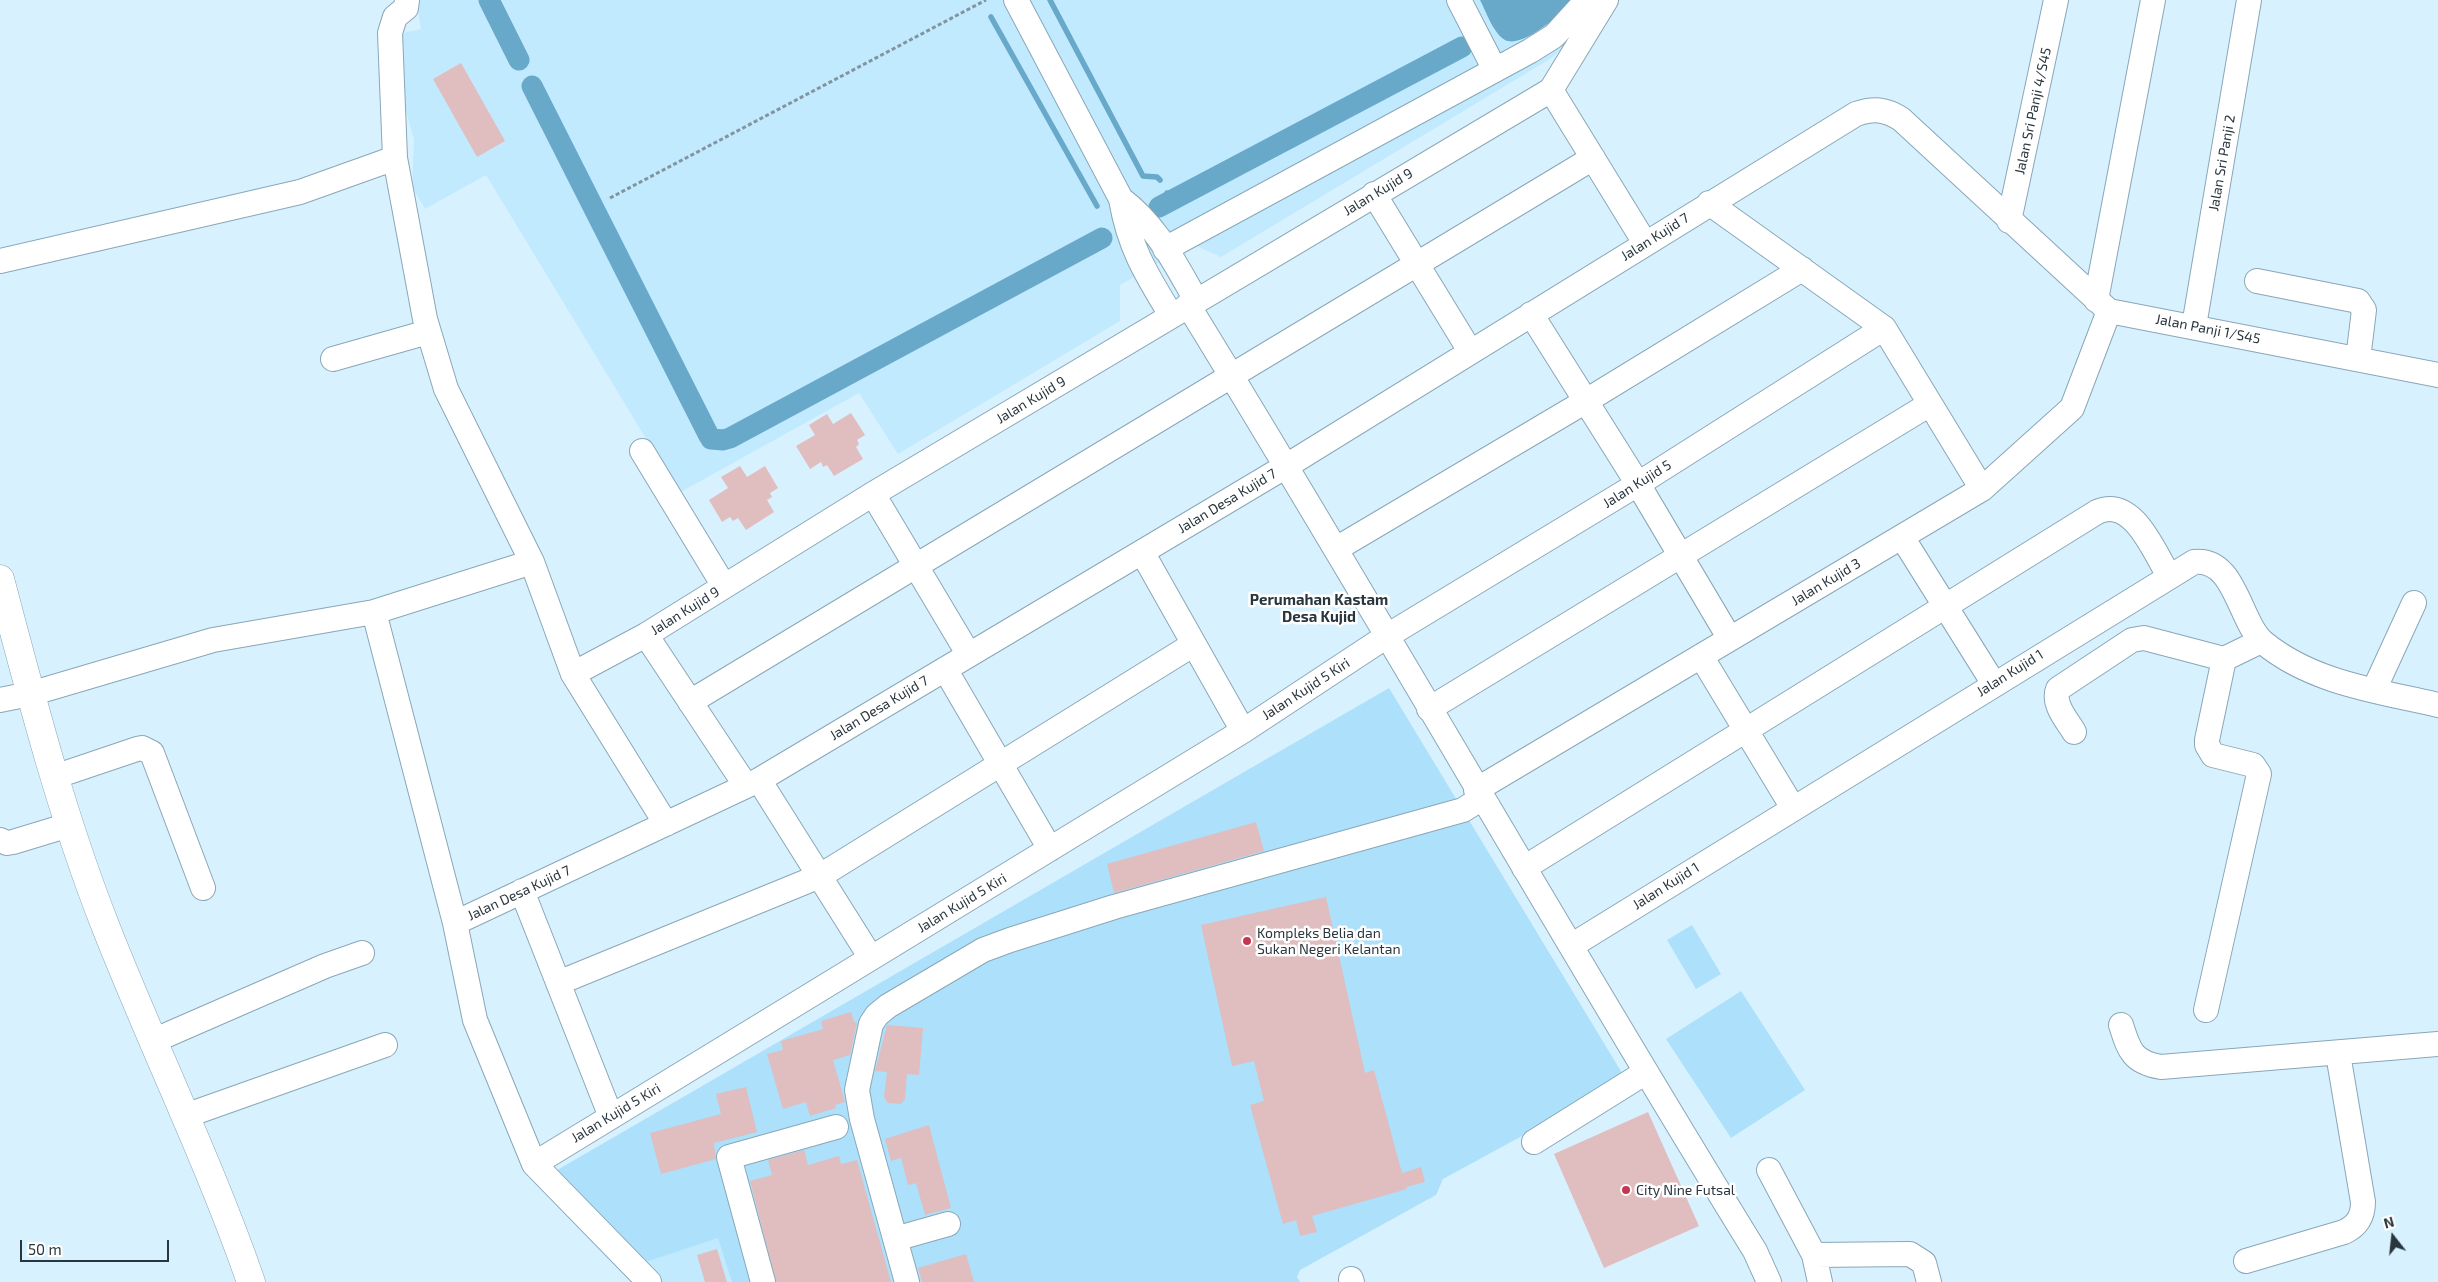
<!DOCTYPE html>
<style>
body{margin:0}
#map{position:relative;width:2438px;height:1282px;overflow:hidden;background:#d8f1ff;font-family:"Exo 2",sans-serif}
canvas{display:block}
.north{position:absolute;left:2368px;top:1212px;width:50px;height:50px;-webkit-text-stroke:4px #fff;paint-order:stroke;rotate:344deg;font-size:14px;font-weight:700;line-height:20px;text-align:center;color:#2a363d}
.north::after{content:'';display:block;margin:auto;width:18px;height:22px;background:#2a363d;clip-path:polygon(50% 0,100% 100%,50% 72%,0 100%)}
.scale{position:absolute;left:20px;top:1240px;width:149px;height:22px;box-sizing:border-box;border:2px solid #2a363d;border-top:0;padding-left:6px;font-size:15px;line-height:18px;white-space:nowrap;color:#2a363d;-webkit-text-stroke:4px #fff;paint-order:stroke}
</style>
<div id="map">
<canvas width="2438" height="1282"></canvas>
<div class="north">N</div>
<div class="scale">50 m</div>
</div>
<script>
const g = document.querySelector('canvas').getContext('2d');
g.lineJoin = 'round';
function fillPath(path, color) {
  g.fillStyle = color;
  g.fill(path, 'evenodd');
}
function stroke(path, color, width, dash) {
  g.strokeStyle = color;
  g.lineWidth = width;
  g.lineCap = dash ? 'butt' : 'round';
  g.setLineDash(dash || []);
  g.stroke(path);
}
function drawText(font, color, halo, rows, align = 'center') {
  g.font = font + ' "Exo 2",sans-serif';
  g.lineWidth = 5;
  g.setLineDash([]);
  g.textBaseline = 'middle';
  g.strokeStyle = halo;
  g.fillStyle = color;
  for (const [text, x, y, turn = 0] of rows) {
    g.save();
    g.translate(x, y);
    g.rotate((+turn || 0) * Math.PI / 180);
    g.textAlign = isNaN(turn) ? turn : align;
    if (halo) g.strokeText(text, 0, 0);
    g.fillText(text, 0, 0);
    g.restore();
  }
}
fillPath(new Path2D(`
 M416 0H1601L1568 44 1550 59 1221 257 1192 244 1120 285V321L898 454 859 393 679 493 486 175 425 209 412 187 414 140 404 104 400 38 406 32 421 29Z
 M719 1237 732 1282H662L643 1263Z`), '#c2eaff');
fillPath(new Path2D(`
 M1389 688 1622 1073 1533 1130 1443 1179 1436 1195 1300 1270 1297 1277 1300 1282H732L718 1238 643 1263 552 1173Z
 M1692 925 1721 974 1696 989 1667 940Z
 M1741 991 1805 1090 1731 1138 1666 1039Z`), '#ade0fb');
fillPath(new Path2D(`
 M1480 0H1573C1562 13 1523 49 1505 40 1493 33 1486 11 1480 0Z`), '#68a8c9');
stroke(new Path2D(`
 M1050 0 1143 176 1157 177 1160 180
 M991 17 1097 206
 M1167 193 1171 201`), '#68a8c9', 5.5);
stroke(new Path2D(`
 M489 0 519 60
 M532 86 708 434 711 439 723 440 730 438 1102 238
 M1159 207 1462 47`), '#68a8c9', 21);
fillPath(new Path2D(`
 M461 63 505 141 477 157 433 79Z
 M851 413 865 435 857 440 859 444 856 447 863 459 834 476 827 465 823 467 821 462 810 469 796 446 815 435 809 425 827 414 833 424Z
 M740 466 747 477 765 466 778 488 770 493 772 497 767 500 774 512 746 530 738 518 733 521 730 517 722 522 709 500 728 488 721 477Z
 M1256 822 1264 851 1114 893 1107 864Z
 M1326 897 1365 1073 1374 1070 1402 1173 1421 1167 1425 1182 1406 1187 1407 1189 1312 1216 1317 1232 1300 1236 1296 1220 1283 1224 1250 1105 1264 1101 1254 1061 1232 1066 1201 925Z
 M851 1012 854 1022 857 1023 850 1055 833 1060 845 1102 835 1105 836 1108 810 1116 806 1102 783 1109 767 1054 783 1050 781 1041 823 1029 821 1021Z
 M887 1025 923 1028 919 1075 907 1074 905 1099 901 1104 888 1103 884 1097 887 1072 875 1071Z
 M746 1087 757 1132 714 1143 716 1159 661 1174 650 1133 721 1114 716 1094Z
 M1648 1112 1699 1226 1604 1268 1554 1154Z
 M929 1125 951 1208 925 1215 916 1183 908 1185 901 1158 891 1161 885 1139Z
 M804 1150 808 1165 839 1156 841 1164 857 1160 891 1282H776L750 1181 772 1175 768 1160Z
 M717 1249 727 1282H705L697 1255Z
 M966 1254 974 1282H922L918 1268Z`), '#e0bdbf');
const minor = new Path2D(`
 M407 0 406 8 395 17 390 33 395 158 425 319 446 389 532 562 573 674
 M1016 0 1121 199C1129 247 1146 274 1171 315
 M1459 0 1495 70
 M1551 90 1645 243
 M1374 194 1470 351
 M1121 199C1157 226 1174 262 1196 300
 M1709 203 1884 328 1982 489
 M2009 221 2056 0
 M1165 249 1530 51 1554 36 1587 0
 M0 261 300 192 395 158
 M2257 281 2358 301 2364 310 2358 359
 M2096 300 2153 0
 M1188 305C1381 618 1562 939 1755 1251L1769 1282
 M1531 314 1638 484 1730 639
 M2194 326 2249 0
 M333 359 428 332
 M642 451 724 586
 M873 494 969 655
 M1902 537 1994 684
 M1336 549 1586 401 1802 269
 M1142 552 1243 731
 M374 612 455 923 475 1020 534 1164 649 1282
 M646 635 746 786
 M1701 656 1793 808
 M945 669 1050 849
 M2374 690 2414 603
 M0 700 30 694 213 640 374 612 532 562
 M690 702 1593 158
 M1429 709 1930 404
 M2074 732C2067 720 2052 704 2058 689L2132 640 2144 638 2224 659
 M54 777 137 749 142 748 152 753 203 888
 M759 780 871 958
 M1476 790 1982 489 2072 408 2109 311
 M666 824 573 674 646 635 873 494 1551 90 1606 0
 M0 840 7 843 13 842 69 825
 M1524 868 2097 512C2133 496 2153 550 2169 576
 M522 891 611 1117
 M455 923 759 780 1288 465 1856 114C1874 108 1885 109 1901 119L2109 311 2438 375
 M1571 946 2194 562C2236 557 2239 623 2264 643 2313 683 2378 691 2438 705
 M558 983 820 876 1194 644
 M2206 1010 2259 774 2253 765 2213 755 2207 745V740L2224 659 2261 641
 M2121 1025C2129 1050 2132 1062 2161 1067L2438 1044
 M153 1041 325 966 362 953
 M185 1116 385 1045
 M1534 1142 1646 1072
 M534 1164 1243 731 1387 636 1638 484 1884 328
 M1769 1170 1814 1255 1820 1282
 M895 1239 948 1224
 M1814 1255 1910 1254 1924 1263 1929 1282
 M2246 1261 2344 1232C2357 1226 2363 1217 2363 1202L2338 1054
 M1351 1279 1352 1282
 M763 1282 729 1157 836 1127
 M907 1282 862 1119 857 1090 871 1024 877 1015 888 1006 983 950 1010 940 1114 907 1463 810 1482 798`);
const major = new Path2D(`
 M0 579C31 696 61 813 105 925 152 1045 209 1161 251 1282`);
stroke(minor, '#89a7b7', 26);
stroke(major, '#89a7b7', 29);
stroke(new Path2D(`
 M610 198 986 0`), '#82949f', 3, [4, 2.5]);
stroke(minor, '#fff', 24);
stroke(major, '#fff', 28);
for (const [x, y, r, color] of [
 [1247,941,5,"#c63651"],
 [1626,1190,5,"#c63651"]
]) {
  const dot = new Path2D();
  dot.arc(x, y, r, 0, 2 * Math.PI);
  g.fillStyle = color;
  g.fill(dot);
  stroke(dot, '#fff', 2);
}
drawText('14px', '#2a363d', '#fff', [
 ["Jalan Sri Panji 4/S45",2033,111,-78],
 ["Jalan Sri Panji 2",2222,163,-80],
 ["Jalan Kujid 9",1378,192,-31],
 ["Jalan Kujid 7",1655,237,-32],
 ["Jalan Panji 1/S45",2208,329,11],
 ["Jalan Kujid 9",1031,400,-31],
 ["Jalan Kujid 5",1637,484,-32],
 ["Jalan Desa Kujid 7",1227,501,-31],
 ["Jalan Kujid 3",1826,582,-31],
 ["Jalan Kujid 9",685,611,-32],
 ["Jalan Kujid 1",2010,673,-32],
 ["Jalan Kujid 5 Kiri",1306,689,-33],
 ["Jalan Desa Kujid 7",879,708,-31],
 ["Jalan Kujid 1",1666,886,-32],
 ["Jalan Desa Kujid 7",519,893,-25],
 ["Jalan Kujid 5 Kiri",962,903,-31],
 ["Jalan Kujid 5 Kiri",616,1113,-31]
]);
drawText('14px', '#2a363d', '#fff', [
 ["Kompleks Belia dan",1257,933],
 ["Sukan Negeri Kelantan",1257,949],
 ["City Nine Futsal",1636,1190]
], 'left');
drawText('bold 15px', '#2a363d', '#fff', [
 ["Perumahan Kastam",1319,600],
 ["Desa Kujid",1319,617]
]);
</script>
